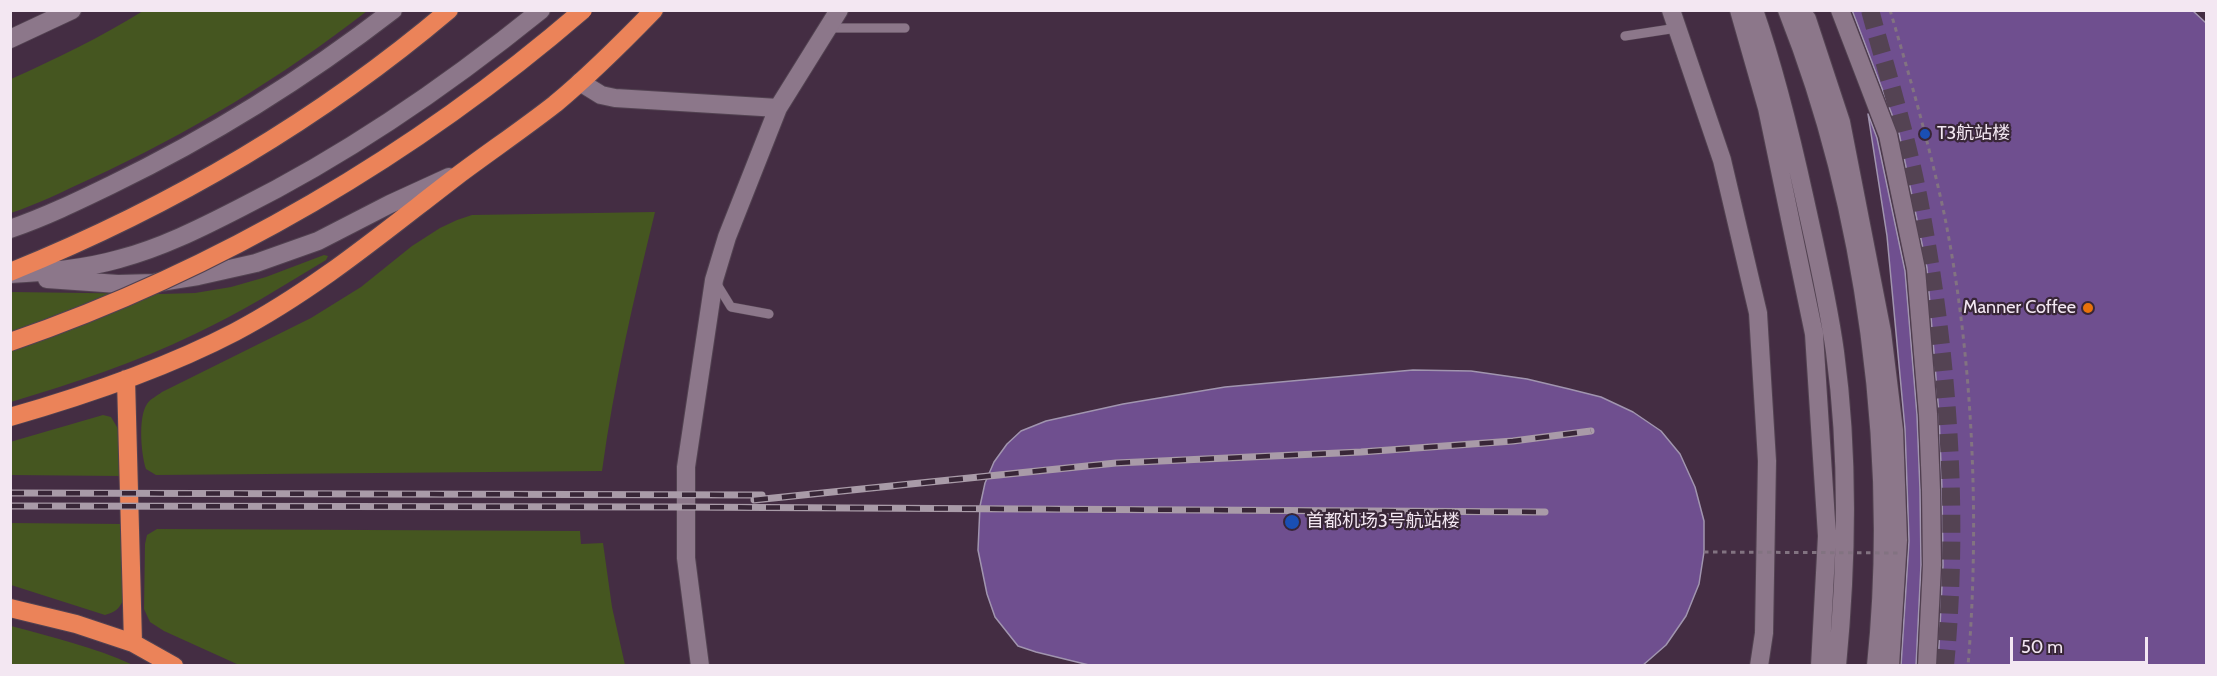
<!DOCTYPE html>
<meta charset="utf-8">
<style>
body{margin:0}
#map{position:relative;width:2217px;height:676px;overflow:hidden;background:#382637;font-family:Cabin,sans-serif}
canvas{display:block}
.frame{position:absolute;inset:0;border:12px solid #f3e7f2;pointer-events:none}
.scale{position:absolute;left:2010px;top:637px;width:138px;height:27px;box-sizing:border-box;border:3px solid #f3e7f2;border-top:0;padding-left:8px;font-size:18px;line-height:21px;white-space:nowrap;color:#f3e7f2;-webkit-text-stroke:4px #382637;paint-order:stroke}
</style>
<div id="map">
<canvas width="2217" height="676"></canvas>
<div class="frame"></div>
<div class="scale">50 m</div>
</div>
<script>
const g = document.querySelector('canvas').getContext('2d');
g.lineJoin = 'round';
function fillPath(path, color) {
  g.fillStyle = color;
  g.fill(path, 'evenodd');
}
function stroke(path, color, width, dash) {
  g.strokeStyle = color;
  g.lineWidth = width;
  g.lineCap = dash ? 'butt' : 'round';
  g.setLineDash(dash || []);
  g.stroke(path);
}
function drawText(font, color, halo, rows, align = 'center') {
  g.font = font + ' Cabin,"Noto Sans SC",sans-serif';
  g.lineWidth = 4.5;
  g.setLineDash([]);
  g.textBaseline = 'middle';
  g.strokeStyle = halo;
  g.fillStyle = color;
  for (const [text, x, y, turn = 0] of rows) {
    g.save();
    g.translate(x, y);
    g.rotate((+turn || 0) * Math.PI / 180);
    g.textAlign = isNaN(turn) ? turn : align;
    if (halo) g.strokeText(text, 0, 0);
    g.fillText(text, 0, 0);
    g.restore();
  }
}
fillPath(new Path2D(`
 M11 11H2206V665H11Z`), '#442d43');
fillPath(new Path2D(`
 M143 11H367C282 77 188 134 90 179 64 191 38 204 11 213V79C56 59 101 37 143 11Z
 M655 212C634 298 614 383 602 471L156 475 146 469C141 454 138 417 147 404 150 399 157 396 162 392L311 318 361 287 412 246 440 228 457 220 472 215Z
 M324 255 328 256 326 260C283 286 240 313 195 334 135 363 74 383 11 402V292L162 294 195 293 231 287 266 277Z
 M103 415 111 417 120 432 121 476 11 475 10 442Z
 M10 523 122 524 124 598C120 608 116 612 105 615L11 585Z
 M157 529 580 531 581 544 603 543 612 607 625 665H239L164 631 150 622 144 609 145 544 147 535Z
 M11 626C52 637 94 647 133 665H11Z`), '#455620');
const building = new Path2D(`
 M1852 10H2192L2206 23V666H1938L1943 565 1942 490 1939 414 1927 268 1899 133Z
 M1868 114 1877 138 1905 271 1917 415 1920 490 1921 565 1916 666H1901L1909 541 1905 429 1887 236Z
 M1413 370 1471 371 1527 379 1569 389 1601 397 1633 412 1661 431 1680 454 1695 487 1704 521V552L1699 584 1686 616 1666 645 1642 666H1093L1036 652 1018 646 995 617 987 594 978 550 980 506 985 483 994 462 1007 444 1021 431 1046 421 1123 404 1225 387Z`);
fillPath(building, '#6f4f8f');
stroke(building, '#a195af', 1.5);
stroke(new Path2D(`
 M1870 10C1889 80 1911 150 1923 222 1949 367 1959 519 1945 666`), '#544353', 18, [18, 9]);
const lane = new Path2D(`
 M828 28H905
 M1625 36 1677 28
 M715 281 731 307 769 314`);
const secondary = new Path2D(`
 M1671 10 1722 160 1758 313 1767 461 1764 633 1759 666
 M1739 10 1767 108 1814 334 1827 536 1820 666
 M1754 10C1776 73 1791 136 1805 200 1816 250 1828 301 1835 352 1849 455 1847 562 1837 666
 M1787 10C1866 209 1898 453 1876 666
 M1800 10 1807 19 1841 122 1882 332 1894 430 1898 540 1890 666
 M1840 10 1888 135 1916 269 1928 414 1931 490 1932 565 1927 666
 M10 39 72 10
 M580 82 601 95 615 98 778 108
 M10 229C45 217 78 201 111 185 210 137 305 78 393 10
 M10 274C46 272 84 269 119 259 161 248 201 228 240 208 348 154 447 86 541 10
 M47 279 118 284 154 283 198 276 256 263 318 241 390 204 449 177
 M700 666 686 558V467L714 280 727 237 778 108 839 10`);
const highway = new Path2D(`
 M10 272C168 208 319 120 449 10
 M126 379 133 643
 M10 417C87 395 164 369 235 332 315 290 385 231 457 176 489 152 523 129 555 104 590 75 622 43 654 10
 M10 608 76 624 133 643 174 666`);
stroke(lane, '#524251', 10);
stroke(secondary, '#524251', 20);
stroke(highway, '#524251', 20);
stroke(new Path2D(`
 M1890 10C1910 77 1929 144 1944 213 1973 355 1980 521 1968 666`), '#827381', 3, [4.5, 4.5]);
stroke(lane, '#8c778a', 9);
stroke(secondary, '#8c778a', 18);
stroke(highway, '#eb8359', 18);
const rail = new Path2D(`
 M10 493 762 495
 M754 500 1116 463 1361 452 1513 441 1591 431
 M10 506 678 507 1545 512`);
stroke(rail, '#a99ba8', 7);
stroke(rail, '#382637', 4.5, [14]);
const highwayBridge = new Path2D(`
 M10 342C219 270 416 154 583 10`);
stroke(highwayBridge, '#524251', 20, []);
stroke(new Path2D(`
 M1704 552 1900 553`), '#827381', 3, [4.5, 4.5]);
stroke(highwayBridge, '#eb8359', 18);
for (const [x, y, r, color] of [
 [1925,134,6,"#1a4fb4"],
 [2088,308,6,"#e8710a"],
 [1292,522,8,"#1a4fb4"]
]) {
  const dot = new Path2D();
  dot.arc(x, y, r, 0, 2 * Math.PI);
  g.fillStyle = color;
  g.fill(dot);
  stroke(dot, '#382637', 2);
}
drawText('18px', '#f3e7f2', '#382637', [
 ["T3航站楼",1937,134],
 ["Manner Coffee",2076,308,"right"],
 ["首都机场3号航站楼",1306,522]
], 'left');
</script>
